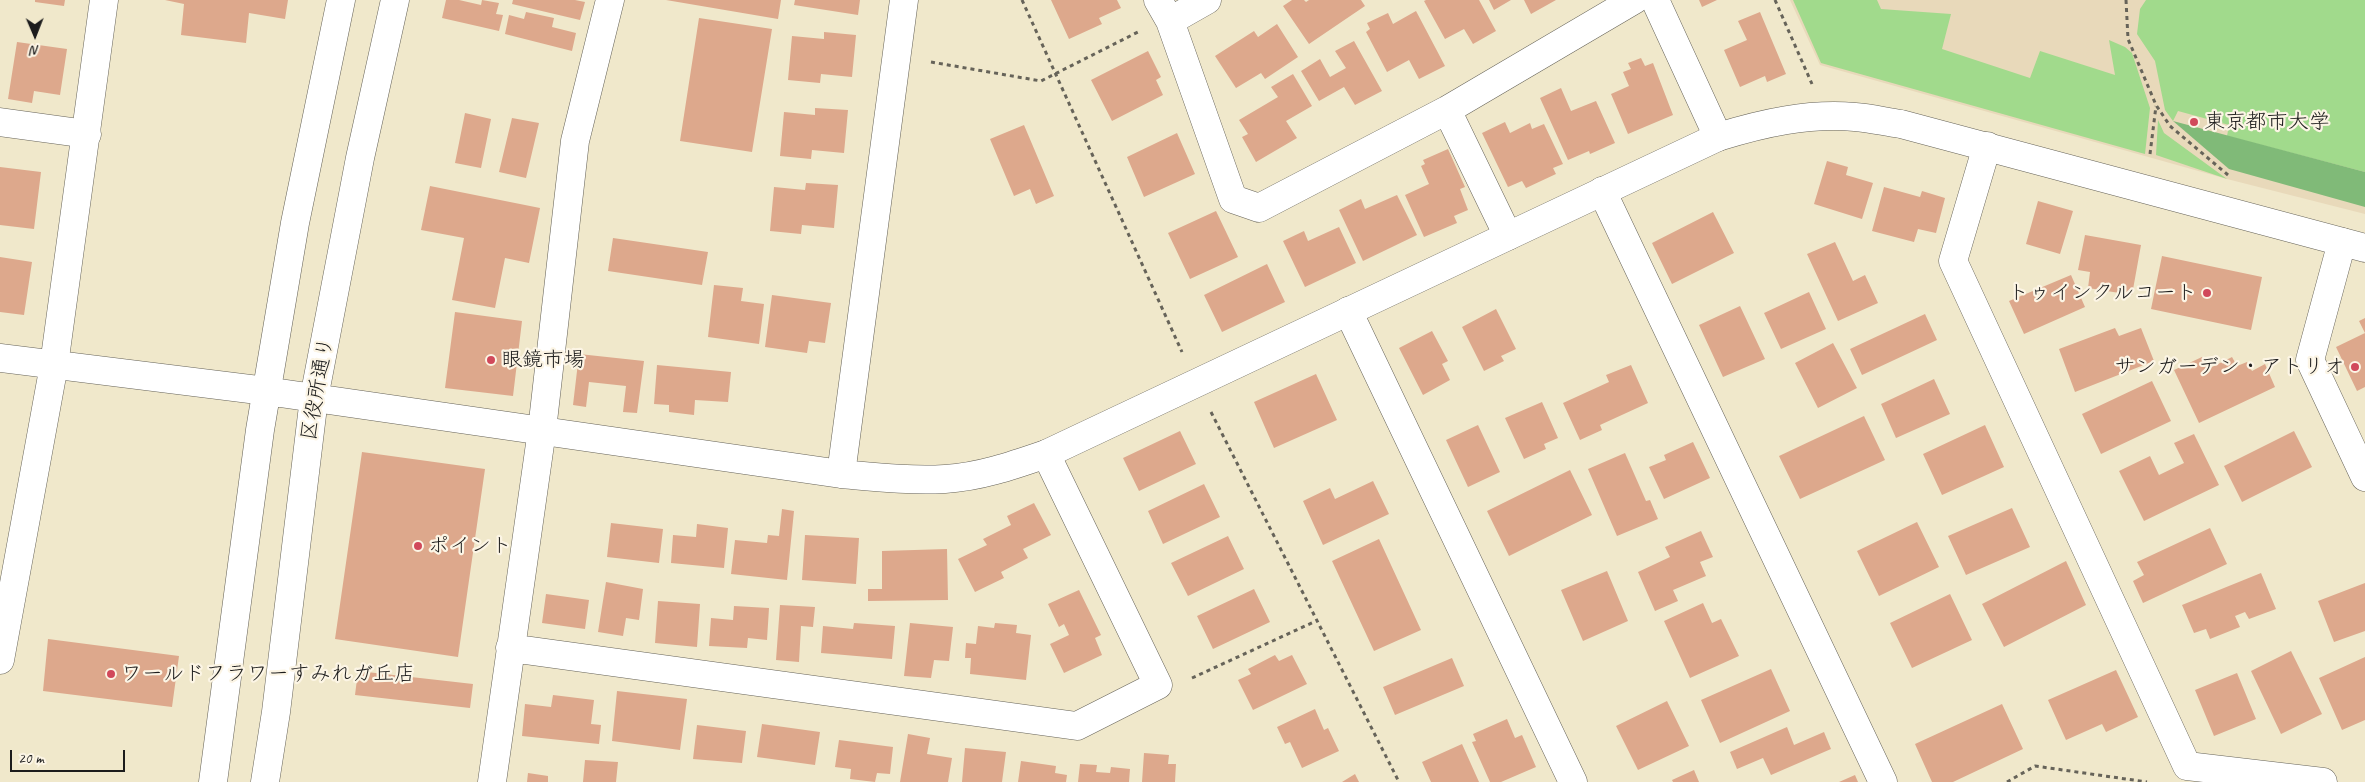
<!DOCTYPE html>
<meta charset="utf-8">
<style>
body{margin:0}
#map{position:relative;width:2365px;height:782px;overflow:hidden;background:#f0e8cb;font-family:Caveat,sans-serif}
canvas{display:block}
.north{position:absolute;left:10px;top:10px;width:50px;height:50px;-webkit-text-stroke:4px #fcf5e5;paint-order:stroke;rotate:179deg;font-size:14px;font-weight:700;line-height:20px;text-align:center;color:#1c1c1c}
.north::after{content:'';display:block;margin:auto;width:18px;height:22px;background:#1c1c1c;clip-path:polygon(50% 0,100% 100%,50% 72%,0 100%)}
.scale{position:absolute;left:10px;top:750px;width:115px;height:22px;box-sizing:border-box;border:2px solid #1c1c1c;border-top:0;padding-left:6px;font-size:15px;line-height:18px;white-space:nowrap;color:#1c1c1c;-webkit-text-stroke:4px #fcf5e5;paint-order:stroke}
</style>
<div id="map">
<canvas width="2365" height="782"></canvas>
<div class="north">N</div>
<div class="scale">20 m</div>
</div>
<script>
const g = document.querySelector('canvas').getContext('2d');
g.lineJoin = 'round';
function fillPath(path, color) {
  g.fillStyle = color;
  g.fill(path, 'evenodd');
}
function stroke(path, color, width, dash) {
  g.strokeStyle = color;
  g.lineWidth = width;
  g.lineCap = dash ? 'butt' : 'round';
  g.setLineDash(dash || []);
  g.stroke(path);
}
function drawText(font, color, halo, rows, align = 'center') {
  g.font = font + ' Caveat,"Klee One",sans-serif';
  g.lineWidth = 4.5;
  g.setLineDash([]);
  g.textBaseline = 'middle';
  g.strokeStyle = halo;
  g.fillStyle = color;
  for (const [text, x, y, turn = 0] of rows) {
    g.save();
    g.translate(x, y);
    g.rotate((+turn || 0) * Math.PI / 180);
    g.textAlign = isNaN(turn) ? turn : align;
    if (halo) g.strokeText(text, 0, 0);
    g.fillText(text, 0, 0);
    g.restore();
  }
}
fillPath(new Path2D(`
 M1790 0H2365V214L2227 179 1820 65Z`), '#e8d9ba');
fillPath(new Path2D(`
 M1793 0H1877L1881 9 1951 14 1942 49 2030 78 2040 51 2115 75 2109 40 2125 47 2132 53 2150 108 2145 154 1821 63Z
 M2146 0H2365V172L2227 136 2229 125 2178 111 2173 121 2165 110 2155 61 2137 34 2140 9Z
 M2158 120 2164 133 2227 179 2156 155Z`), '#a1da8c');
fillPath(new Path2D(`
 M2173 121 2365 172V207L2229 169Z`), '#80ba78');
fillPath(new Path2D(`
 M35 0H65L64 6 35 2Z
 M165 0H288L285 19 249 13 246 43 181 35 184 4Z
 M446 0H459L481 5 482 0 499 3 496 14 503 15 499 31 442 18Z
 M513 0H575L585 2 580 20 512 4Z
 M666 0H781L778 19Z
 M795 0H860L858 15 794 5Z
 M1051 0H1117L1121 8 1099 18 1102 24 1069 39Z
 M1292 0H1304L1306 2 1309 0H1361L1365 6 1309 44 1283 6Z
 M1426 0H1479L1496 31 1473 44 1464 29 1445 39 1424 1Z
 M1489 0H1511L1494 10Z
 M1524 0H1556L1531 14Z
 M1699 0H1717L1702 7Z
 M1416 11 1445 66 1419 79 1409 60 1387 72 1366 32 1370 29 1367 23 1388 13 1393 24Z
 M526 12 554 18 552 27 576 33 572 51 505 34 509 15 524 19Z
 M1760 12 1786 74 1767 82 1765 76 1740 87 1724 50 1747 40 1738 21Z
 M699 18 772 29 752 152 680 141Z
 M1277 24 1298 57 1265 79 1261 73 1236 88 1215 56 1254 31 1258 37Z
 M824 32 856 35 852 77 821 74 820 83 788 80 792 36 824 39Z
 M1354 41 1382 91 1355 105 1344 87 1319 101 1301 71 1320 59 1330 77 1346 68 1335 51Z
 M17 42 67 49 60 95 34 91 32 103 8 99Z
 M1148 51 1161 77 1156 80 1163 95 1112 121 1091 80Z
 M1641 58 1645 66 1653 63 1673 115 1628 134 1611 94 1629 86 1623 72 1631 69 1628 63Z
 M1293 74 1312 106 1286 121 1297 138 1256 162 1242 137 1248 134 1239 120 1278 97 1271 87Z
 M1561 88 1571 111 1596 101 1615 143 1590 154 1589 151 1568 160 1540 98Z
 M815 108 848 110 844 153 812 150 811 159 780 156 784 112 815 115Z
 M465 113 491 119 481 168 455 163Z
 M512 118 539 123 526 178 499 172Z
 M1505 122 1510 133 1530 123 1532 129 1544 124 1563 164 1553 168 1556 174 1526 188 1522 181 1508 187 1482 133Z
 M1024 125 1054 196 1036 204 1030 189 1014 196 990 139Z
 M1177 133 1195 174 1144 197 1127 157Z
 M1448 149 1465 187 1460 189 1468 210 1454 216 1457 223 1424 237 1405 195 1429 184 1421 166 1425 164 1423 160Z
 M1827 161 1848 167 1846 175 1873 183 1862 219 1814 204Z
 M0 167 41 172 34 229 0 225Z
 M806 183 838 185 834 228 802 225 801 234 770 231 774 187 805 190Z
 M430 186 540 208 529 263 505 258 495 308 452 300 464 238 421 230Z
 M1884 187 1920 197 1922 191 1945 198 1936 233 1918 229 1914 242 1872 231Z
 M1397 195 1417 235 1363 261 1339 210 1361 199 1365 209Z
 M2038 201 2073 211 2060 254 2026 244Z
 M1216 211 1238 257 1190 279 1168 233Z
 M1713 212 1734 253 1672 284 1652 243Z
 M1339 227 1356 263 1305 287 1283 241 1304 231 1308 241Z
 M2085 235 2141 245 2132 295 2088 288 2090 272 2078 270Z
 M613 238 708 252 702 285 608 271Z
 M1835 242 1853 281 1865 275 1878 303 1838 321 1807 254Z
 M2162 256 2262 277 2251 330 2151 309Z
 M0 257 32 262 24 315 0 312Z
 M1267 264 1285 302 1222 332 1204 295Z
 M2071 275 2085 307 2024 334 2009 301Z
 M714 285 743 288 741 301 764 304 759 344 708 337Z
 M1809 292 1826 329 1781 349 1764 313Z
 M772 295 831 303 825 343 809 341 807 353 765 347Z
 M1740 306 1765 359 1723 377 1699 325Z
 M1496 309 1516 349 1501 356 1504 361 1484 371 1462 327Z
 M455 312 522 321 513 396 445 388Z
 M1925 314 1937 340 1862 375 1850 349Z
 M2365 318V387L2357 391 2336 347 2365 333 2359 321Z
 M2115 328 2119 336 2141 328 2154 361 2075 392 2059 349Z
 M1432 331 1448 361 1442 364 1450 380 1423 395 1399 348Z
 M1833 343 1857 388 1818 408 1795 363Z
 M579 354 644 361 637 413 623 412 626 386 589 382 586 407 573 405Z
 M2202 357 2208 369 2232 357 2237 366 2247 362 2252 371 2265 364 2275 387 2199 423 2174 370Z
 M657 365 731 372 728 402 695 400 694 415 669 412V405L654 404Z
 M1631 365 1648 403 1600 425 1602 430 1580 440 1563 403 1609 382 1606 375Z
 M1316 374 1337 420 1274 448 1254 402Z
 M1934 379 1950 414 1896 438 1881 404Z
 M2152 381 2171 421 2101 454 2082 414Z
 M1542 402 1558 438 1544 444 1546 449 1524 459 1505 418Z
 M1864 416 1885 460 1800 499 1779 456Z
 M1478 425 1500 472 1468 487 1446 440Z
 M1985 425 2004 467 1942 495 1923 454Z
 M1180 431 1196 464 1139 491 1123 458Z
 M2294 431 2312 467 2242 502 2224 466Z
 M2194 434 2219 485 2144 521 2119 471 2150 456 2159 475 2184 463 2174 443Z
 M1693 442 1710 478 1664 499 1649 467 1666 460 1664 455Z
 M362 452 485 469 458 657 335 639Z
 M1625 453 1646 501 1650 500 1658 519 1617 536 1588 469Z
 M1570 470 1592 515 1509 556 1487 511Z
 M1373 481 1389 514 1323 545 1303 501 1330 488 1335 499Z
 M1204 484 1220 517 1163 544 1148 511Z
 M1034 503 1051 535 1023 549 1028 558 1001 572 1004 578 975 592 958 559 987 545 983 539 1011 525 1007 516Z
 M2012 508 2030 547 1966 575 1948 536Z
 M782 509 794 511 787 580 731 574 735 540 767 543 768 535 779 536Z
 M1917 522 1939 567 1879 596 1857 551Z
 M611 523 663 529 659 563 607 557Z
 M697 524 728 528 724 568 671 563 673 535 696 537Z
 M2210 528 2227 564 2143 603 2133 581 2144 575 2137 562Z
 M1701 531 1713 557 1700 562 1706 576 1673 590 1678 601 1655 611 1638 572 1670 557 1665 547Z
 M805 535 859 538 856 584 802 580Z
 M1228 536 1244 569 1188 596 1171 563Z
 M1379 539 1421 630 1374 651 1332 561Z
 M947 549 948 600 868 601V589H882V551Z
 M2066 561 2086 605 2004 647 1982 604Z
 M1607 571 1628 621 1583 641 1561 590Z
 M2261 573 2276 609 2249 619 2245 612 2235 616 2240 627 2210 639 2206 629 2194 633 2182 605Z
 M606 582 643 589 639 620 626 618 623 636 598 632Z
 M2365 583V631L2334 642 2318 601Z
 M1254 589 1270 622 1213 649 1197 616Z
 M1079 590 1101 635 1095 638 1102 655 1064 673 1050 644 1069 635 1064 624 1059 627 1048 604Z
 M546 594 589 600 585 629 542 623Z
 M1950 594 1972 640 1912 668 1890 623Z
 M658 601 700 604 697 647 655 643Z
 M1703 603 1712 623 1721 619 1739 656 1690 678 1664 621Z
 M780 605 815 607 813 627 801 626 799 662 776 660Z
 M734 606 769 608 767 640 748 638 747 648 709 646 711 618 733 620Z
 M854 623 895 626 892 659 821 653 823 626 853 629Z
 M910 623 953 627 949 661 934 660 931 678 904 676Z
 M995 623 1017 625 1016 633 1031 635 1026 680 970 674 971 658H965L966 643 976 644 978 626 994 628Z
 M48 639 179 656 172 707 43 691Z
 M2291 651 2322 714 2281 734 2251 671Z
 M1275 655 1279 661 1292 655 1307 684 1253 710 1238 680 1251 674 1248 669Z
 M2365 657V720L2342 730 2319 678Z
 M1452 658 1464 686 1395 715 1383 687Z
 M1771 669 1790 711 1720 743 1701 700Z
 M2116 670 2138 717 2106 732 2102 724 2066 740 2048 700Z
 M358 671 473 684 470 708 355 695Z
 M2237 673 2256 719 2214 736 2195 690Z
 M617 691 687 699 680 750 612 741Z
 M553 695 594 700 591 724 601 725 599 744 522 736 525 704 551 707Z
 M1667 701 1689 746 1638 770 1616 726Z
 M2002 704 2023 749 1953 782H1932L1915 744Z
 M1315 709 1324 730 1328 728 1339 751 1302 768 1290 742 1285 744 1277 727Z
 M1507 719 1515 738 1522 735 1536 767 1501 782H1490L1472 742 1476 741 1473 734Z
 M762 724 820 732 815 765 757 757Z
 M697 725 746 731 742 763 693 759Z
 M1787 727 1794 745 1824 732 1831 749 1771 775 1763 758 1737 769 1730 752Z
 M908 734 930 738 927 754 952 758 948 782H900Z
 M839 740 893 747 890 774 877 773 875 782 850 779 851 769 835 767Z
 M1462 744 1479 782H1431L1422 762Z
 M965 748 1006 752 1002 782H962Z
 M1144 753 1169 755 1168 764H1176L1175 782H1142Z
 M585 760 618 762 616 782H583Z
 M1021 761 1056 766 1055 773 1067 775 1066 782H1018Z
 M1080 764 1097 765 1096 772 1110 773 1111 767 1130 769 1129 782H1078Z
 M1694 770 1699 782H1673L1672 780Z
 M528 773 548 776V782H527Z
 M1355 774 1359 782H1342Z
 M1855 775 1858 782H1839Z`), '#dda88c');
const minor = new Path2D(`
 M1158 0 1170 21 1233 199 1259 208 1447 110 1634 0
 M1655 0 1718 137
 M1170 21 1207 0
 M1447 110 1508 236
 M0 122 87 134
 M1987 146 1953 261 2187 766 2323 782
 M1602 191 1883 782
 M2342 242 2310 360 2365 477
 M1348 311 1573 782
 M0 358 266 391
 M510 648 1077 726 1158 685 1046 454
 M0 660 54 365
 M492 782 542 430 575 141 610 0`);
const tertiary = new Path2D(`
 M54 365 104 0
 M266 391 841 474C875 477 910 481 945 479 980 477 1014 465 1046 454L1718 137C1763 123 1808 113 1855 117 1870 118 1886 122 1901 124L2365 248
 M841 474 904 0
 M213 782 260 430 295 223 341 0
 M265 782 276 712 314 398 360 158 395 0`);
stroke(minor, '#666359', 29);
stroke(tertiary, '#666359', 29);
stroke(new Path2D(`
 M1022 0 1182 352
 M1775 0 1812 84
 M2126 0 2128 39 2156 105 2170 126 2228 175
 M931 62 1041 81 1138 32
 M2150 154 2156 106
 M1211 412 1399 782
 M1192 678 1316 621
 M2007 782 2035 766 2147 782`), '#666359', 3, [4, 4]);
stroke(minor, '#fff', 28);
stroke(tertiary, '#fff', 28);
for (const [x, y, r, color] of [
 [2194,122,5,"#d1495b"],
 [2207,293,5,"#d1495b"],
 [491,360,5,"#d1495b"],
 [2355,367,5,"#d1495b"],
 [418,546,5,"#d1495b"],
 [111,674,5,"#d1495b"]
]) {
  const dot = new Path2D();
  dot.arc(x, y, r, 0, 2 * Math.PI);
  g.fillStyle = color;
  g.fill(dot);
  stroke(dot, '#fcf5e5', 2);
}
drawText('21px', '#1c1c1c', '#fcf5e5', [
 ["東京都市大学",2204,122],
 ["トゥインクルコート",2197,293,"right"],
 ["眼鏡市場",501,360],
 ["サンガーデン・アトリオ",2345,367,"right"],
 ["ポイント",428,546],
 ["ワールドフラワーすみれガ丘店",121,674]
], 'left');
drawText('21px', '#1c1c1c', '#fcf5e5', [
 ["区役所通り",318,389,-80]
]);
</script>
